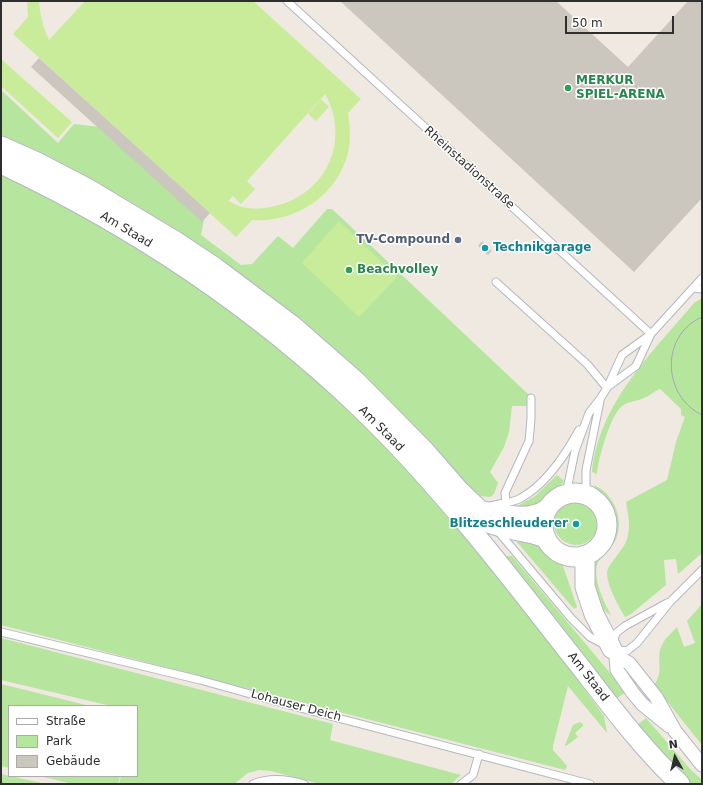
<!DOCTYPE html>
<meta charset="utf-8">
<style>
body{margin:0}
#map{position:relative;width:703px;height:785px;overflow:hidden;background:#efe9e1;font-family:"DejaVu Sans",sans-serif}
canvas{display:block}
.frame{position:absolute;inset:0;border:2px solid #2e2e2e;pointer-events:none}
.legend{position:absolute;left:8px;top:705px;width:130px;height:72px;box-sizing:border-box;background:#fff;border:1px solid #ababab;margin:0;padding:5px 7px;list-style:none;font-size:12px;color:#2e2e2e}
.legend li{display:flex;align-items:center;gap:8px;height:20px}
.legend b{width:20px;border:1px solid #ababab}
.north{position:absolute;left:655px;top:737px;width:40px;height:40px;-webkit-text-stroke:3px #fff;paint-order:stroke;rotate:352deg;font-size:11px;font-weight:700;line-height:16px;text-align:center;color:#2e2e2e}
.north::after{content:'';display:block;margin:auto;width:14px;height:18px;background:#2e2e2e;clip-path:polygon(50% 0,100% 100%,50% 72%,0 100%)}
.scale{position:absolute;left:565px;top:16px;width:109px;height:18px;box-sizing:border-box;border:2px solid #2e2e2e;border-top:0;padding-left:5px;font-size:12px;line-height:14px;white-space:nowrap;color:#2e2e2e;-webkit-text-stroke:3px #fff;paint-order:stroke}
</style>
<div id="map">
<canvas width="703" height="785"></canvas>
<div class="frame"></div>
<ul class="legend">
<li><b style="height:5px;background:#fff"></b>Straße</li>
<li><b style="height:11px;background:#b6e59e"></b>Park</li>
<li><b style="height:11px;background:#cbc7bf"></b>Gebäude</li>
</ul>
<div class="north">N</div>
<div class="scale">50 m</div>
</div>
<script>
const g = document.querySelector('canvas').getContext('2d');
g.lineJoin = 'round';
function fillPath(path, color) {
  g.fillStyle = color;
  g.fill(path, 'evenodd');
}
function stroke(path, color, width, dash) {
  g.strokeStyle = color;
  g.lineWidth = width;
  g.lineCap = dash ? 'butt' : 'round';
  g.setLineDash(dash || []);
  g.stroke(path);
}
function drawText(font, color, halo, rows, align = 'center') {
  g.font = font + ' "DejaVu Sans",sans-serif';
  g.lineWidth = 3;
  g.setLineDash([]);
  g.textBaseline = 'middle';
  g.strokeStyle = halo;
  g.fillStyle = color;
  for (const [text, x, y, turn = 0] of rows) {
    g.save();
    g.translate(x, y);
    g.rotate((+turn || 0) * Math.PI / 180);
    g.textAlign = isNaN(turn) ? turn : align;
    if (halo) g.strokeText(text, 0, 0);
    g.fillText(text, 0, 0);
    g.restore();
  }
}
fillPath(new Path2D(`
 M1 90 58 143 74 124 99 127 204 220 201 235 241 265 252 264 278 236 293 248 327 209H332L529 395 527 406H512L509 432 504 447 490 472 498 483 494 494 490 497 479 496 441 463 1 139Z
 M1 173 65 205 150 254 217 300 297 363 354 414 421 484 482 557 571 671 604 716 607 733 568 686 553 746V750L567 766 565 770 1 625Z
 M702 298V553L678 574 676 559 664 560 666 585 631 614 625 617C618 605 608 588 607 574 607 564 624 550 627 539 631 527 628 514 626 502L667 480 676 442 685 417 681 415V409L660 389C654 391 650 396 644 398 636 402 627 401 621 407 610 417 598 459 597 474L592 472C599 403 652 353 694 303Z
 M557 475 564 481 558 489 541 505 519 511V505L534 497Z
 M594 485C615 494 626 523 614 543 609 551 600 556 597 565 593 579 604 602 611 615 592 606 594 579 593 561 604 544 614 544 613 520 612 515 611 510 609 505 605 498 597 493 594 485Z
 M554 523a22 22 0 1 1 44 0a22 22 0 1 1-44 0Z
 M521 537 546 547 562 563 577 607 574 609 517 542Z
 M505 556H512L626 692 616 699 505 561Z
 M702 604V745L654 685C665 671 655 658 662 645 665 638 672 633 677 627L684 647 695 643 687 621Z
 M1 638 333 724 330 740 461 775 451 784H320L271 771 259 770 248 773 234 784H119L121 776H137V706H111L1 680Z
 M1 684 90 706H9V768L1 766Z
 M646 718 690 769 702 780V784H691L680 775 636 726Z
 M580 722 583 724V726L575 733 578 737 566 746 565 745 573 725Z
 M1 774 46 784H1Z
 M40 776H120L118 784H72Z`), '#b6e59e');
fillPath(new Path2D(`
 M27 1H39C40 15 43 27 49 40L85 1H253L361 99 348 113C350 126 351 140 348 153 337 196 295 223 252 220L236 237 13 34 28 17ZM325 94C331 104 334 114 335 126 339 167 309 201 270 207 261 209 251 209 242 207 238 206 233 203 228 201L233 196 241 204 255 189 247 181Z
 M1 59 72 122 58 138 1 86Z
 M321 99 329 107 316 121 308 114Z
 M339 221 397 277 359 317 302 263Z`), '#c9ec9a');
fillPath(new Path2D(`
 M340 1H556L628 67 688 1H702V198L634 272Z
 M39 58 210 213 202 222 31 67Z
 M482 241 492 251 488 255 478 246Z`), '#cbc7bf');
const lane = new Path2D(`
 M287 1 651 334
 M496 282 587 364 607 388
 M693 288 702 289
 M609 386 636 366 650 336
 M566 494 575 451 589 413 600 399 607 388 622 355 651 334 702 278
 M586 495V470L600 401
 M506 503 505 493 529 441 531 419V398
 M489 507C499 502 511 504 521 498 546 484 566 454 579 430
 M497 530 571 618 590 637 612 649 627 651 637 643 670 602 702 570
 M1 632 200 680 315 712 590 784
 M613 643 616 633 625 626 667 603
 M253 784C270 777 287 779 304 784
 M461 784 473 775 479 754`);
const street = new Path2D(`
 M612 649 616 656 629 663 656 697 675 731 702 765
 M616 656 617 670 633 693 642 704 669 726`);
const secondary = new Path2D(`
 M1 146 37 162 87 188 177 242 216 268 292 325 357 382 425 451 458 489 481 511 491 524 504 528 533 534 546 538
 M1 164C133 226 253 306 359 407 399 445 435 486 470 528 510 576 547 625 586 674 616 713 645 751 680 784
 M543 525a32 32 0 1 1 64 0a32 32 0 1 1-64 0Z
 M482 511C503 514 528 522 547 509
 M585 555V587L594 614 612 649`);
stroke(lane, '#b4b7c1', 9);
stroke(street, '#b4b7c1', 15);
stroke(secondary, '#b4b7c1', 21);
stroke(lane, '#fff', 7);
stroke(street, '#fff', 13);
stroke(secondary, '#fff', 19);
stroke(new Path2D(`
 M702 317C660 335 662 396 702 415`), '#a3a6b8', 1);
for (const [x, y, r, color] of [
 [568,88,4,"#2e9e5b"],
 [458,240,4,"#5c6f8a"],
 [485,248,4,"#0f9aa8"],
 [349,270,4,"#2e9e5b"],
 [576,524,4,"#0f9aa8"]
]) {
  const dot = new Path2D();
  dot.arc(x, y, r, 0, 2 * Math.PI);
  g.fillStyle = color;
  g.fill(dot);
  stroke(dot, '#fff', 1.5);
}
drawText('bold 12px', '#27864d', '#fff', [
 ["MERKUR",576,81],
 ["SPIEL-ARENA",576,95],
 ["Beachvolley",357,270]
], 'left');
drawText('12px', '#2e2e2e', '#fff', [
 ["Rheinstadionstraße",469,168,42],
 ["Am Staad",126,230,31],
 ["Am Staad",381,429,45],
 ["Am Staad",588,677,52],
 ["Lohauser Deich",296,706,15]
]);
drawText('bold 12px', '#4e5e75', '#fff', [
 ["TV-Compound",450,240]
], 'right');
drawText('bold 12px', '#0d838f', '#fff', [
 ["Technikgarage",493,248],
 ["Blitzeschleuderer",568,524,"right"]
], 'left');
</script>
